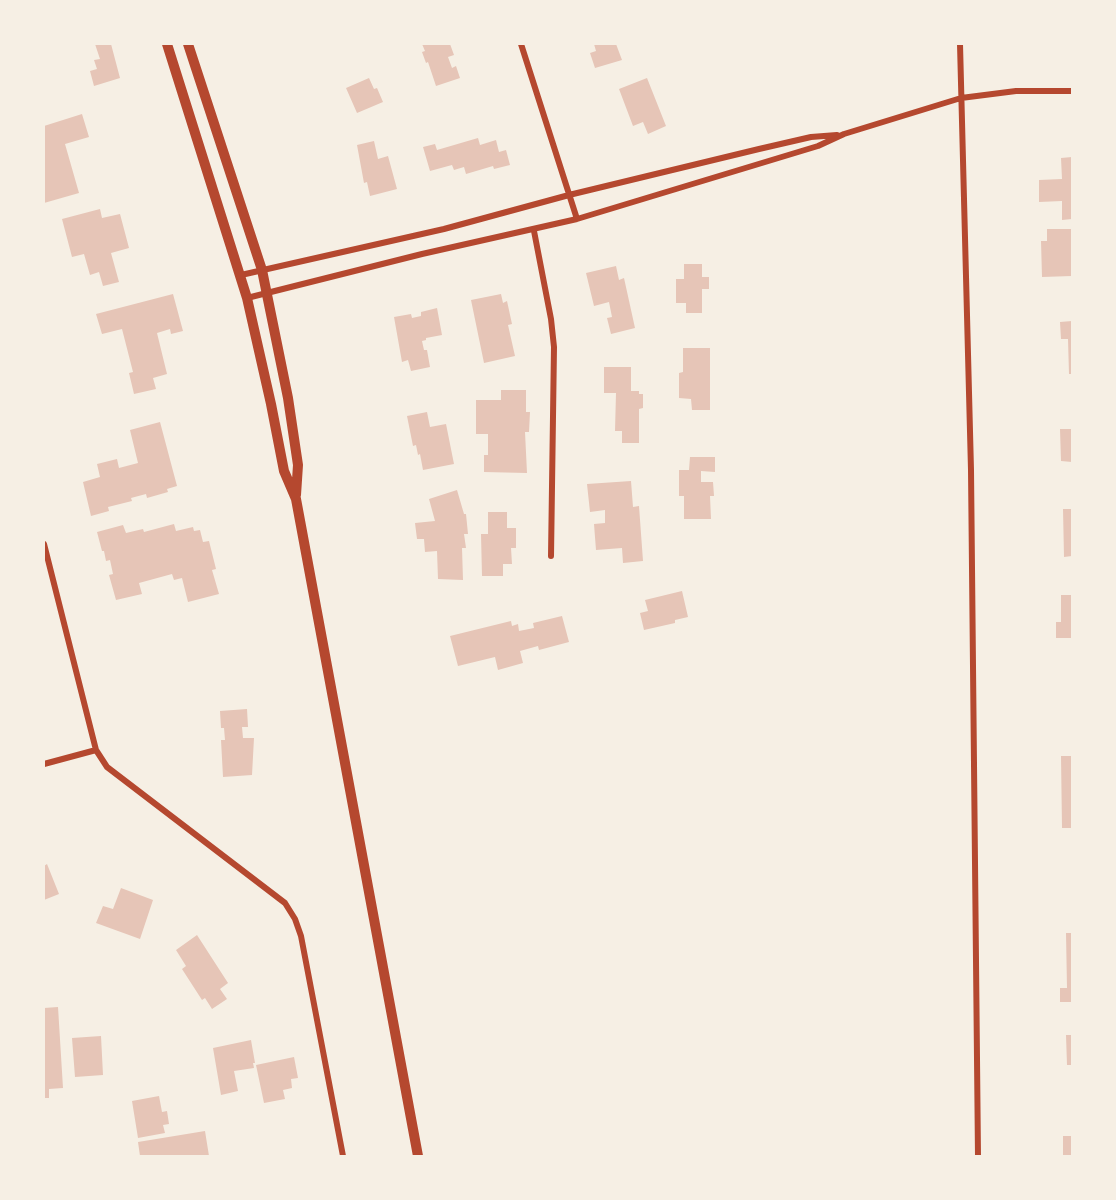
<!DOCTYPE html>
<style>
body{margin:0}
#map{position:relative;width:1116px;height:1200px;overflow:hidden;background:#f6efe4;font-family:"Sofia Sans Condensed",sans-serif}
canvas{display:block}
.frame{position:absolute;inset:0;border:45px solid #f6efe4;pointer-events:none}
</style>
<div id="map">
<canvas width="1116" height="1200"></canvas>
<div class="frame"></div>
</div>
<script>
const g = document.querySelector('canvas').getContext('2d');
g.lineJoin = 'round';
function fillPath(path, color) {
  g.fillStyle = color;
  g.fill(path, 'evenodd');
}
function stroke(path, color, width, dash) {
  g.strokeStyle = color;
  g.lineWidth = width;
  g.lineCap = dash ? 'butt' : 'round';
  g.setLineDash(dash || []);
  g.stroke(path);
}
fillPath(new Path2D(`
 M95 44H111L120 78 94 86 90 71 97 69 94 60 100 59Z
 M422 44H450L454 55 448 57 452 68 456 66 460 78 436 86 428 62 426 63 422 52 425 51Z
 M594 44H616L622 60 595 68 590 53 596 51Z
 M369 78 374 89 377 88 383 102 357 113 346 88Z
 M647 78 666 126 648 134 643 122 633 126 619 89Z
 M82 114 89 137 65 144 79 193 44 203V126Z
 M478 138 480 145 496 140 499 152 506 150 510 165 494 169 493 166 466 174 464 167 454 170 452 165 430 171 423 147 435 144 437 150Z
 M374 141 378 159 388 156 397 189 370 196 367 182 364 183 357 145Z
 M1072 157V219L1062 220V201L1039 202V180L1062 179 1061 158Z
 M100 209 102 218 120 214 129 248 111 253 119 282 103 286 99 272 90 275 84 254 72 257 62 219Z
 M1047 229H1072V276L1042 277 1041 241H1047Z
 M684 264H702V277H709V289H702V313H686V303H676V279H684Z
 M616 266 619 280 624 278 635 328 611 334 607 318 612 317 609 302 594 306 586 273Z
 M173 294 183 331 171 334 170 329 157 333 167 374 153 378 156 389 134 394 129 373 133 372 122 329 102 334 96 314Z
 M501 294 503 303 507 301 512 324 508 325 515 356 484 363 471 300Z
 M437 308 442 335 426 338V340L422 341 424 350H427L430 367 411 371 408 360 402 362 394 317 411 314 412 318 421 316V312Z
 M1072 321V374H1069L1068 339H1061L1060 322Z
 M683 348H710V410H692L691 399 679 398V373L683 372Z
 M604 367H631V391H639V394H643V408L639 409V443H622V431H615L616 393H604Z
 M501 390H526V412H530L529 432H525L527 473 484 472V455H488V434H476V400H501Z
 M427 412 430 427 446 424 454 464 423 470 420 454 418 455 416 445 413 446 407 416Z
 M160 422 177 486 167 489 168 492 147 498 146 494 131 498 132 501 108 507 109 511 91 516 83 482 100 477 97 464 117 459 119 468 138 463 130 430Z
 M1060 429H1072V462L1061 461Z
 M690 457H715V472L701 471V482H713L714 496H710L711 519H684V496H679V470H689Z
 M631 481 633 507 639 506 643 561 623 563 622 548 596 550 594 524 605 523V510L590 512 587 484Z
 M457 490 464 514H466L468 534H464L466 548H462L463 580 438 579 437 551 425 552 424 539H417L415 523 435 521 429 499Z
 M1063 509H1072V556L1064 557Z
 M488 512H507V528H516V548H511L512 564H503V576H482L481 534H488Z
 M174 524 176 531 193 527 194 531 200 530 203 542 209 541 216 569 212 570 219 594 188 602 182 578 174 580 172 574 139 583 142 594 116 600 109 575 113 574 110 560 106 561 104 551H102L97 532 123 525 126 533 143 529 144 532Z
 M682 591 688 617 675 620V623L644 630 640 613 648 611 645 600Z
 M1061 595H1072V638H1056V622H1061Z
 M562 616 569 642 539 650 538 646 520 651 523 663 498 670 495 657 458 666 450 636 511 621 512 626 518 624 519 631 534 628 533 623Z
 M247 709 248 727H242L243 738H254L252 775 223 777 221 740H225L224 728H221L220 711Z
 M1061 756H1072V828H1062Z
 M47 864 59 894 44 900V866Z
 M121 888 153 900 140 939 96 923 103 906 113 909Z
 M1066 933H1072V1002H1060V988H1067Z
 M197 935 228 983 220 989 227 999 212 1009 205 998 202 1000 182 969 186 966 176 950Z
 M58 1007 63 1088 49 1089V1098H44V1008Z
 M1066 1035H1072V1065H1067Z
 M101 1036 103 1075 75 1077 72 1038Z
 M251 1040 255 1063H253L254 1068 234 1071 238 1091 221 1095 213 1048Z
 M294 1057 298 1078 291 1079 292 1088 283 1090 285 1099 264 1103 256 1065Z
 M159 1096 162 1112 167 1111 169 1124 163 1125 165 1133 138 1138 132 1101Z
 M205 1131 209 1156H140L138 1142Z
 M1063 1136H1072V1156H1063Z`), '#e6c5b7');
stroke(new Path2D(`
 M521 44 577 219
 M960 44 971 470 978 1156
 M534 231 551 319 554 347 551 556
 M241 275 444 229 569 195 759 149 811 137 837 135
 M247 298 422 254 577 219 818 146 844 134 961 98 1016 91H1072
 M44 544 96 750 107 767 285 903 295 919 301 936 343 1156
 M44 764 96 750`), '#b5482f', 6);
stroke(new Path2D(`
 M167 44 247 298 271 404 284 471 296 499 418 1156
 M188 44 262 270 288 398 298 465 296 495`), '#b5482f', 10);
</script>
